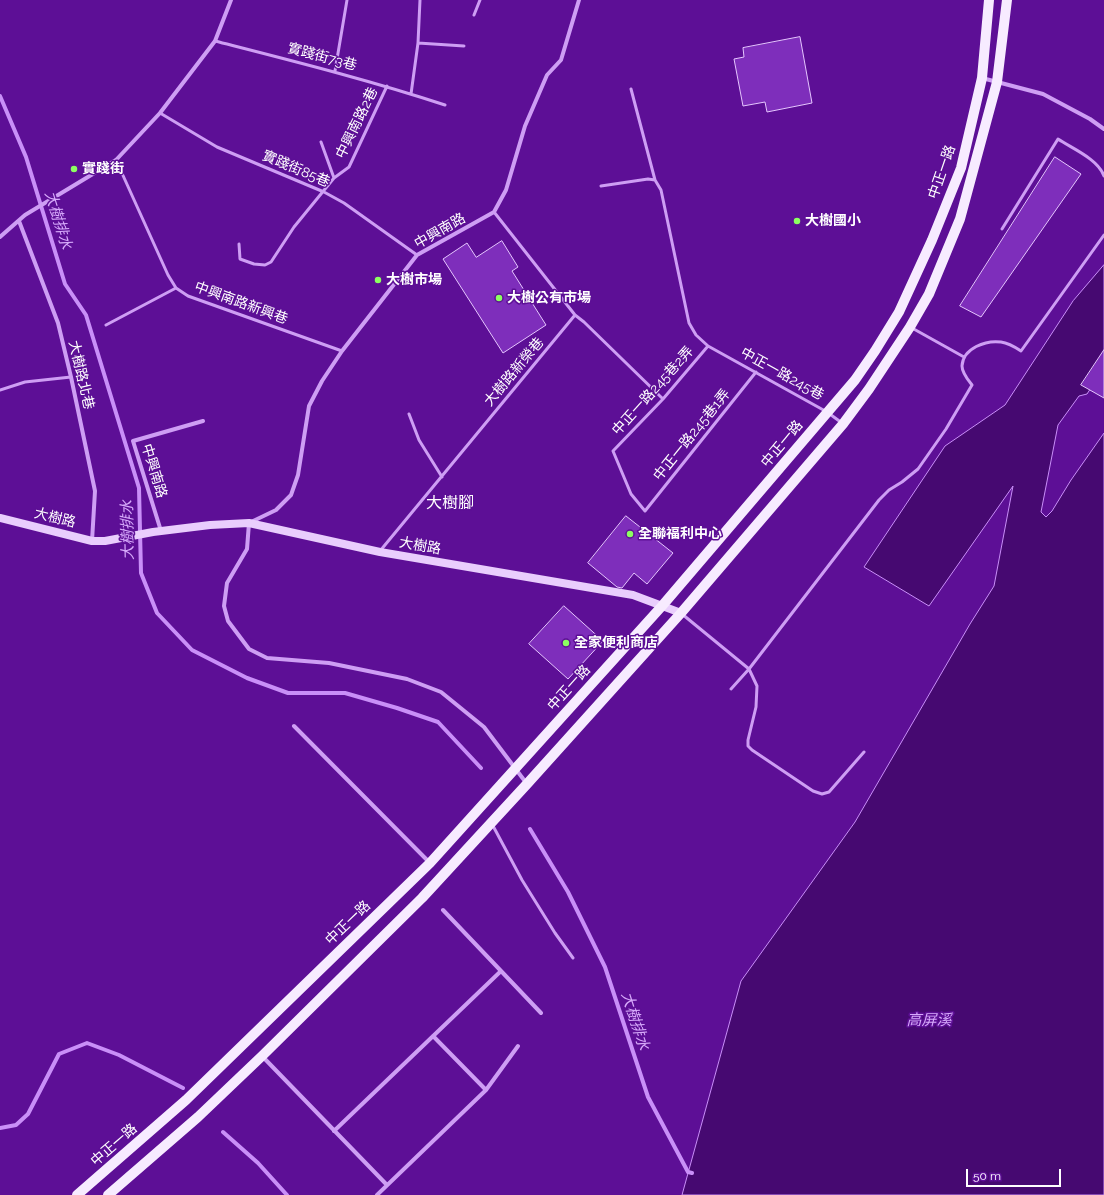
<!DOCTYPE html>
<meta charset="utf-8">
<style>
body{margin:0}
#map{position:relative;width:1104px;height:1195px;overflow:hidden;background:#5d0f96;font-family:Raleway,sans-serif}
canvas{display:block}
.scale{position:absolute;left:966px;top:1169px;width:95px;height:18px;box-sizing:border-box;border:2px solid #fff;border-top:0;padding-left:5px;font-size:12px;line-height:14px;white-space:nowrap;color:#fff;-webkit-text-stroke:3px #5d0f96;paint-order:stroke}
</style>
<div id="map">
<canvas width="1104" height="1195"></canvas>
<div class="scale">50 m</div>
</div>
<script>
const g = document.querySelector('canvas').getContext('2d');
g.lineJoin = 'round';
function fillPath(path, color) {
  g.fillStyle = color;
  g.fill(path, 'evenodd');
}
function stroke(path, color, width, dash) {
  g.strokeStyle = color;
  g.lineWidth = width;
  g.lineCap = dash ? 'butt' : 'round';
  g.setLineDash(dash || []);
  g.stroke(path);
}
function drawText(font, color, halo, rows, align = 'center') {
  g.font = font + ' Raleway,"Noto Sans TC",sans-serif';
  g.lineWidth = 3;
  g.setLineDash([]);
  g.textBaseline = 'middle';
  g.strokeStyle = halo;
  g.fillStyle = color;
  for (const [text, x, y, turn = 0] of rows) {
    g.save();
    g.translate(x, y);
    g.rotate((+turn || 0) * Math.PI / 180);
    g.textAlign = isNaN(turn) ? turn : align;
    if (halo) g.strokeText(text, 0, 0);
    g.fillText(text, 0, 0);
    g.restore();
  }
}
const water = new Path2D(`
 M1104 265V368L1087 394 1079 396 1058 425 1041 512 1046 517 1052 511 1071 480 1104 433V1195H682L741 981 855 822 970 624 994 586 1013 486 929 606 864 567 945 446 1005 405 1073 301Z`);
fillPath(water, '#460971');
stroke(water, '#c98ff8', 1);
stroke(new Path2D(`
 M0 96 26 157 65 284 86 315 139 488 141 573 157 613 192 650 247 678 288 693H345L397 708 438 722 481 768
 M530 829 568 892 605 967 648 1097 688 1172 692 1173
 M0 1128 16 1125 28 1114 59 1054 87 1043 119 1055 183 1088
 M223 1132 258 1163 287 1195`), '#c98ff8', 4);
const building = new Path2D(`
 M800 37 812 103 767 112 765 102 743 106 734 59 744 57 743 48Z
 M1055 157 1081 174 981 317 960 306Z
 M502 241 518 267 512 271 546 325 503 353 443 259 467 243 476 257Z
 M1104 350V398L1081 385Z
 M626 516 673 553 647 584 634 573 622 588 617 587 588 563Z
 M564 606 603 641 568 679 529 644Z`);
fillPath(building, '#7e2ebb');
stroke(building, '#e5c6fe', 1);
stroke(new Path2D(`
 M474 15 480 0
 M215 41C293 61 369 80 445 105
 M418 43 464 46
 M335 71 347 0
 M631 89 655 180
 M411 94 418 43 420 0
 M160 113 217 147 324 192 344 203 417 255
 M321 142 334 178
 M116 160 168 275 176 288 188 296 342 351
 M601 186 648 179 655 180 661 190 689 323 696 335 708 346 827 412 842 423
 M494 212 575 315 584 322 663 399
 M1002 229 1058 139C1073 149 1098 159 1104 176
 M239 244 240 259 254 264 265 265 271 262 294 227 334 178 349 167 387 86
 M106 325 176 288
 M912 328 964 357
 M708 346 663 399 613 451 631 494 645 511 756 372
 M0 390 25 382 71 377
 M409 414 419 440 442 477
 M380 551 575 315
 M682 614 749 669 757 686 756 707 748 740V746L752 750 813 791 822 794 829 792 864 752
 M731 689 749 669 879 500 889 490 902 482 918 469 946 429 972 385C968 380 962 373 962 366 963 348 986 340 1001 342 1009 343 1015 347 1021 351L1104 235
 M492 824 522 880 555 933 573 958`), '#ce9ef4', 3);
stroke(new Path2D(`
 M982 78 1043 94 1090 119 1104 129
 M19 221 58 323 71 377 95 491 92 541
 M0 237 25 215 116 160 160 113 215 41 231 0
 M161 531 133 441 203 421
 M294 726 430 863
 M527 784 484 727 441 692 407 679 329 663 267 658 249 649 228 621 224 606 227 583 247 549 249 523 276 510 291 495 298 475 309 406 322 381 342 351 417 255 494 212 506 190 525 126 547 75 561 60 579 0
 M443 910 541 1013
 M433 1036 486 1090
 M262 1056 387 1185
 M334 1131 501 971
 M377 1195 486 1090 518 1046`), '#ce9ef4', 4);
stroke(new Path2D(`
 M0 518 92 541H105L153 532 210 525 249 523 380 552 633 595 681 613`), '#e9cdfd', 8);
stroke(new Path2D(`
 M77 1195 186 1100 430 863 662 606 855 380 875 351 899 312 932 240 961 168 982 78 989 0
 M108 1195 198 1117 262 1056 422 898 527 784 681 613 843 424 869 389 910 327 929 294 960 219 997 82 1007 0`), '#f7ebff', 10);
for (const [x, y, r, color] of [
 [74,169,4,"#8cff61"],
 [797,221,4,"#8cff61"],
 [378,280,4,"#8cff61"],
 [499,298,4,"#8cff61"],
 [630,534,4,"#8cff61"],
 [566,643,4,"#8cff61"]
]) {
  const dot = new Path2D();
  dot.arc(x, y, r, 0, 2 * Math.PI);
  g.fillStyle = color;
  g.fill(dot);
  stroke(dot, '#5d0f96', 1.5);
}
drawText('14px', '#fff', '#5d0f96', [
 ["實踐街73巷",322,57,15],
 ["中興南路2巷",357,123,-64],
 ["實踐街85巷",296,169,23],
 ["中正一路",942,172,-71],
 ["中興南路",440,231,-30],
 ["中興南路新興巷",241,303,20],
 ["大樹路新榮巷",514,372,-50],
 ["中正一路245巷",782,374,29],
 ["大樹路北巷",81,375,77],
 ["中正一路245巷2弄",653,391,-48],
 ["中正一路245巷1弄",692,435,-51],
 ["中正一路",782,444,-50],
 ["中興南路",154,471,73],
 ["大樹路",55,518,14],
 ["大樹路",420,546,10],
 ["中正一路",569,688,-48],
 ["中正一路",348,923,-44],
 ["中正一路",114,1145,-41]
]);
drawText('bold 14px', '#fff', '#5d0f96', [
 ["實踐街",82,169],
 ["大樹國小",805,221],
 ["大樹市場",386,280],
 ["大樹公有市場",507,298],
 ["全聯福利中心",638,534],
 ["全家便利商店",574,643]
], 'left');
drawText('italic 15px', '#d7aafb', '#5d0f96', [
 ["大樹排水",58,220,73],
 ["大樹排水",128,530,-91],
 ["高屏溪",929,1020],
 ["大樹排水",635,1021,72]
]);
drawText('16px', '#fff', '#5d0f96', [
 ["大樹腳",450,503]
]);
</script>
